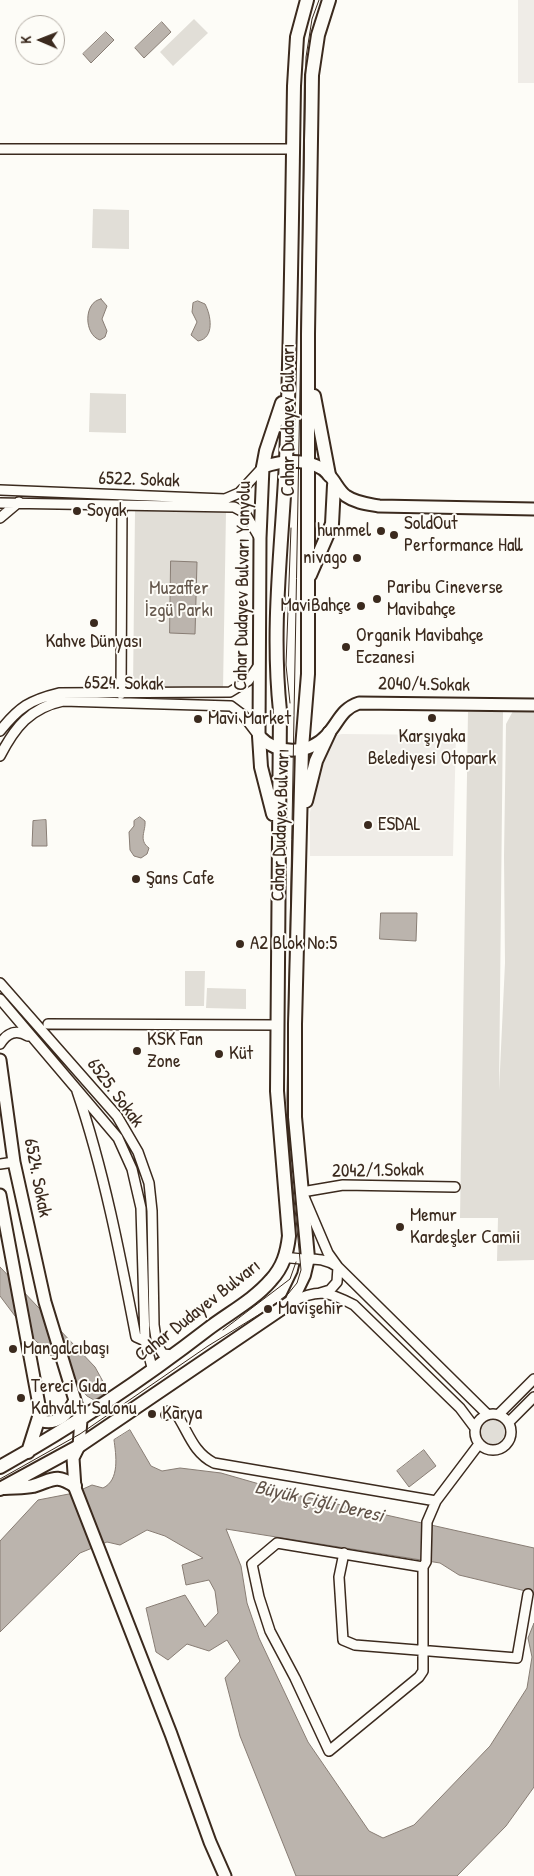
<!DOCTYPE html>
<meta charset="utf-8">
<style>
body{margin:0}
#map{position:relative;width:534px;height:1876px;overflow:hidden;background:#fdfcf7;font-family:"Patrick Hand",sans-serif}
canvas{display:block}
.north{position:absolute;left:15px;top:15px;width:50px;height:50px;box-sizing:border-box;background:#fdfcf7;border:1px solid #afa8a0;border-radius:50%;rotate:271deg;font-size:14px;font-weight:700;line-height:20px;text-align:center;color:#3b2a1e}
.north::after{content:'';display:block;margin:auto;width:18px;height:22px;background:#3b2a1e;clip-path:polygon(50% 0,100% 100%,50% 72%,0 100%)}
</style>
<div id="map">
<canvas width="534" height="1876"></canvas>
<div class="north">K</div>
</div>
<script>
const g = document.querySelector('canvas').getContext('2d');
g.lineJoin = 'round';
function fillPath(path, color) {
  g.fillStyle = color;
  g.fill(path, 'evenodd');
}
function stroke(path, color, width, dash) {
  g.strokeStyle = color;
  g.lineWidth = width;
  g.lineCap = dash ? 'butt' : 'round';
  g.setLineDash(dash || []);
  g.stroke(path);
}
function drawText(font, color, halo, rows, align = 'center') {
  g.font = font + ' "Patrick Hand",sans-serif';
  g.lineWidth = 4;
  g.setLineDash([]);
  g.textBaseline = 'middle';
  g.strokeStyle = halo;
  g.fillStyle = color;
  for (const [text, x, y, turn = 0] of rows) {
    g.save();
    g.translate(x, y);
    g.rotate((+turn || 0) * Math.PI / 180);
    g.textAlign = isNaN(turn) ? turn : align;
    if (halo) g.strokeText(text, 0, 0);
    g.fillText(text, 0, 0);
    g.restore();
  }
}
fillPath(new Path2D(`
 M518 0H534V83H518Z
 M342 734 456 735 453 856H310V812L322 763 336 735Z`), '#efece7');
fillPath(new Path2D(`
 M194 19 208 33 173 66 160 52Z
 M93 209 129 210V249L92 248Z
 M90 393 126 394V433L89 432Z
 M135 511 226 512 223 689 133 688Z
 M513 711H534V1260L497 1261 498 1218H460L468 712H503L499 1091 505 963 504 856 506 724Z
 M185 971H205L204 1006H185Z
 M207 988 246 989V1009L206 1008Z
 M479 1431a13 13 0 1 1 26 0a13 13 0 1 1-26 0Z`), '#e1ded7');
const water = new Path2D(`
 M162 22 171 32 144 58 135 48Z
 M106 32 114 40 91 63 83 54Z
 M101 299 107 306 102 319 107 331 105 337 100 340C84 335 83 302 101 299Z
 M198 301 205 304C211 315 215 338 198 341L191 335 197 322 192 312 193 303Z
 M171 561 197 562 195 634 170 633Z
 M140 817 145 821C146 831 138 840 149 848L147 854 141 858 134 856 130 850 129 832 134 826V821Z
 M46 820 47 846H32L33 821Z
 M381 913H417L416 941 380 939Z
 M0 1267 95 1367 106 1387V1393L94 1400 87 1396 43 1347 30 1336 0 1296Z
 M130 1430 151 1466 162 1471 180 1468 221 1473 301 1496 534 1548V1593L459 1575 440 1563 226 1529 241 1566 247 1603 259 1638 308 1742 369 1831 383 1838 414 1825 490 1746 527 1688 532 1657 528 1638 534 1623V1787L506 1826 457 1876H296L240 1736 225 1678 240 1661 227 1640 209 1651 187 1644 168 1660 156 1652 146 1608 185 1595 205 1627 218 1613 215 1591 209 1580 186 1585 182 1565 203 1558 165 1536 147 1530 120 1545 107 1542 80 1553 0 1632V1541L38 1500 74 1493 92 1485 103 1488C120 1480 116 1455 114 1440Z
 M424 1450 436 1466 409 1487 397 1471Z`);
fillPath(water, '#bbb4ad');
stroke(water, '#887d74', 1);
const street = new Path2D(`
 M0 149H293
 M0 490 225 499 239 493 263 467
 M0 503 234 507 245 513 259 537
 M0 518 19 502
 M121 694 122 505
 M0 731C19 707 30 700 59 693L230 692 248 681 259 665
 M0 756C15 727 30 708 63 701L231 706 243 715 259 736
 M0 983 117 1116 138 1152 149 1183 152 1211 154 1325 157 1345 163 1354 173 1355
 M0 999 118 1138 132 1169 141 1208 145 1341 153 1371
 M48 1024 277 1025
 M0 1044C7 1033 16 1029 28 1036
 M77 1091C104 1171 120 1254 136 1337L145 1341
 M0 1164 14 1162
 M286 1257C307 1262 318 1254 338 1267L487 1414
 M320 1293 330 1290 337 1282 338 1267 328 1253 302 1192 343 1185 455 1187
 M291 1302C318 1289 328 1291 354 1305L460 1408 475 1428
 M475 1432a18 18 0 1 1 36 0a18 18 0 1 1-36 0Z
 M499 1414 534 1379
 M166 1415 169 1411 175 1412C188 1430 192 1452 214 1463L436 1501
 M509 1422 534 1397
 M344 1553 339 1577 343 1640 355 1645 517 1658 528 1594
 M423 1567 277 1543 252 1564 259 1597 270 1631 295 1678 329 1751 419 1677 423 1671V1567L426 1562 427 1522 436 1501 479 1444`);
const secondary = new Path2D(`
 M534 509 379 506C368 504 356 503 346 496 338 490 336 482 329 475 314 457 283 460 263 467L260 538 259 736C277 755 309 755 327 735 339 722 341 709 359 703L534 705
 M0 1060 14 1162 45 1302 81 1420 79 1446 73 1458 75 1488 171 1734 210 1842 225 1876
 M0 1195 42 1421C57 1425 68 1414 74 1402`);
const primary = new Path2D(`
 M314 396 329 475
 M263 467 266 451 282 403
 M310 575 332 524 334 485
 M259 736 261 767 273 814
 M306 801 316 761 329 733
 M28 1452 40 1414
 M0 1467C73 1426 142 1380 208 1329 229 1313 254 1300 271 1280 283 1267 287 1253 289 1236L277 1091 280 711C271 626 282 546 286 461 291 336 292 211 294 86L297 37 307 0
 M4 1488C13 1487 24 1488 33 1486 53 1480 55 1473 75 1486
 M0 1489 79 1446 291 1302 304 1275 308 1258 295 1117V1024L302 748 308 674V334L312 75 318 35 329 0`);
stroke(street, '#3b2a1e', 12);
stroke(secondary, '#3b2a1e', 15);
stroke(primary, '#3b2a1e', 16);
stroke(street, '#fdfcf7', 9);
stroke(secondary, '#fdfcf7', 11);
stroke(primary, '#fdfcf7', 12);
stroke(new Path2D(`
 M290 703 286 665 291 528
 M223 1330 290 1279 296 1262
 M0 1479 80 1434 208 1346 268 1309 288 1294 297 1283 301 1270 288 1137 287 1100 306 57 312 19 319 0`), '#3b2a1e', 1);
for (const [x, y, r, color] of [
 [77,511,5,"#3b2a1e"],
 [381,531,5,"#3b2a1e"],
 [394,535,5,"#3b2a1e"],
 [357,558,5,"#3b2a1e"],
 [377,599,5,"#3b2a1e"],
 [361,606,5,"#3b2a1e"],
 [94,623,5,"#3b2a1e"],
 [346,647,5,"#3b2a1e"],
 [432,718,5,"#3b2a1e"],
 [198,719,5,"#3b2a1e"],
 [368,825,5,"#3b2a1e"],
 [136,879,5,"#3b2a1e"],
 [240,944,5,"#3b2a1e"],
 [137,1051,5,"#3b2a1e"],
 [219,1054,5,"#3b2a1e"],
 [400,1227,5,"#3b2a1e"],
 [268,1309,5,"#3b2a1e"],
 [13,1349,5,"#3b2a1e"],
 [21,1398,5,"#3b2a1e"],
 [152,1414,5,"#3b2a1e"]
]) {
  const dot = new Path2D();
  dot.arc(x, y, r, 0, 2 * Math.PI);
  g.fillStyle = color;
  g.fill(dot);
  stroke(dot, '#fdfcf7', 2);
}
drawText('19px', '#3b2a1e', '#fdfcf7', [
 ["Cahar Dudayev Bulvarı",289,420,-90],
 ["6522. Sokak",139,480,2],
 ["Cahar Dudayev Bulvarı Yanyolu",243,586,-89],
 ["6524. Sokak",124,684,1],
 ["2040/4.Sokak",424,685,1],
 ["Cahar Dudayev Bulvarı",281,825,-88],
 ["6525. Sokak",115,1093,53],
 ["2042/1.Sokak",378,1171,-1],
 ["6524. Sokak",37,1178,79],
 ["Cahar Dudayev Bulvarı",198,1311,-38]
]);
drawText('19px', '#3b2a1e', '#fdfcf7', [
 ["Soyak",87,511],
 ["SoldOut",404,524],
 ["Performance Hall",404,546],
 ["hummel",371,531,"right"],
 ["nivago",347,558,"right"],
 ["Paribu Cineverse",387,588],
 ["Mavibahçe",387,610],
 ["MaviBahçe",351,606,"right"],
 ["Organik Mavibahçe",356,636],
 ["Eczanesi",356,658],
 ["Kahve Dünyası",94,642,"center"],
 ["Mavi Market",208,719],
 ["Karşıyaka",432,737,"center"],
 ["Belediyesi Otopark",432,759,"center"],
 ["ESDAL",378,825],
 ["Şans Cafe",146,879],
 ["A2 Blok No:5",250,944],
 ["KSK Fan",147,1040],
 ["Zone",147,1062],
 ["Küt",229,1054],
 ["Memur",410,1216],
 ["Kardeşler Camii",410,1238],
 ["Mavişehir",278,1309],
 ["Mangalcıbaşı",23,1349],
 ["Tereci Gıda",31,1387],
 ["Kahvaltı Salonu",31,1409],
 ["Karya",162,1414]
], 'left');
drawText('19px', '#64574c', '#fdfcf7', [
 ["Muzaffer",179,589],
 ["İzgü Parkı",179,611]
]);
drawText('italic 20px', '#615349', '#fdfcf7', [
 ["Büyük Çiğli Deresi",319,1502,13]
]);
</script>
